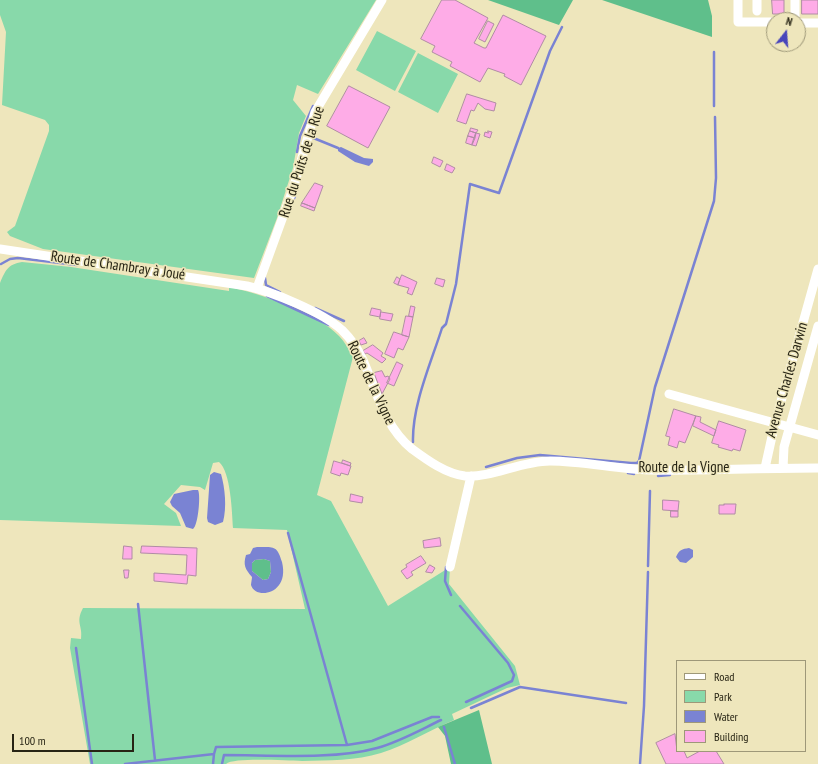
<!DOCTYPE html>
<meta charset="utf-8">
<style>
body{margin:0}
#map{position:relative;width:818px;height:764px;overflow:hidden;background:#eee6bc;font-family:"PT Sans Narrow",sans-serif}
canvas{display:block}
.legend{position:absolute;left:676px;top:660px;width:130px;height:92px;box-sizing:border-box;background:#eee6bc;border:1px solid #9e9879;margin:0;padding:5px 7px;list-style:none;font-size:12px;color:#272414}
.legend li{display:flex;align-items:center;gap:8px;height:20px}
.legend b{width:20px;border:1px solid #9e9879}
.north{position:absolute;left:766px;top:12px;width:40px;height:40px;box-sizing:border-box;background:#eee6bc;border:1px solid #9e9879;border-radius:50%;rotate:17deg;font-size:11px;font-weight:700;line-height:16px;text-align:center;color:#272414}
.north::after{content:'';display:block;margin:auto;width:14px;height:18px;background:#4845bb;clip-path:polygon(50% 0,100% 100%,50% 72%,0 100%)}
.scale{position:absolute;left:12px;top:734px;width:122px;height:18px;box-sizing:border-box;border:2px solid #272414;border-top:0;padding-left:5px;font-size:12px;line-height:14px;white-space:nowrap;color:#272414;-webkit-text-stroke:3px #eee6bc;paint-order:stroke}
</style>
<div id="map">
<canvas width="818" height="764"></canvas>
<ul class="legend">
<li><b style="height:5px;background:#fff"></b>Road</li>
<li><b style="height:11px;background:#88d9aa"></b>Park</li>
<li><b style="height:11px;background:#7a83d3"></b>Water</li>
<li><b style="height:11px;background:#feace7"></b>Building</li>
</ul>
<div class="north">N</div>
<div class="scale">100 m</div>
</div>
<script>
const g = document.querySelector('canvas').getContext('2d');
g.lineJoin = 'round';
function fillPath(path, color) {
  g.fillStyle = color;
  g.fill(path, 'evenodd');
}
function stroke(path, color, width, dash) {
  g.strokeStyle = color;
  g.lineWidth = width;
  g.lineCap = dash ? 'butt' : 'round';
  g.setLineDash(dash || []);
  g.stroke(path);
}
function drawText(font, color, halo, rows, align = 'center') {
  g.font = font + ' "PT Sans Narrow",sans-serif';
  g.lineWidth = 3;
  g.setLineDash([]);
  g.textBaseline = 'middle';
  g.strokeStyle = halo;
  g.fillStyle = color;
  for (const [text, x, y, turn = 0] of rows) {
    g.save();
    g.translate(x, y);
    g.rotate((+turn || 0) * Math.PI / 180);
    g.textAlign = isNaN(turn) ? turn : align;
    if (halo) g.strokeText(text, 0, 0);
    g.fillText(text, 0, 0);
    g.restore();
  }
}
fillPath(new Path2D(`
 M0 0H376L318 94 297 85 293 100 306 116 299 133 293 168 277 218 254 278 43 249 10 236 7 232 15 226 49 131V125L45 120 2 105 6 32 0 15Z
 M377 31 416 51 395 91 356 70Z
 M418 53 458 74 438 113 398 92Z
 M22 262 71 267 229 291V287C259 293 319 314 339 336 345 342 349 350 353 357L317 495 331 501 388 606 450 567 449 584 515 666 520 685 507 688 452 714 454 720C430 730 406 745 381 753 356 761 328 760 302 761 288 761 234 757 226 764H90L70 648 71 638 81 639C83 625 75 623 83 608L305 609 287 530 233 528C232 513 231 472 219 462L213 463 205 490 200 487 181 485 164 504 176 513 181 526 0 520V283C5 271 8 264 22 262Z`), '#88d9aa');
fillPath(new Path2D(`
 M488 0H573L559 25Z
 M602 0H708L712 16V37Z
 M255 560 264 559 270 561 271 572 268 579 263 580 252 571V563Z
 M479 710 492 764H451L445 736 438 727Z`), '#5fbf8b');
fillPath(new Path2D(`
 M341 147 364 158 373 159V162L369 166 355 162 338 151V148Z
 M214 472 221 474C225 488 227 507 223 522L215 525 208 522 207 518 210 475Z
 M193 490H198C201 495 198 526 193 529L186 527 180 513 172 506 170 502 174 494Z
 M257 547C274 547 277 545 282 562 290 595 255 600 251 585 251 583 252 579 252 577 245 569 243 565 246 555L250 554 253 548ZM255 560 264 559 270 561 271 572 268 579 263 580 252 571V563Z
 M689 548 693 550V557L686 563 680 562 676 557C679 550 682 549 689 548Z`), '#7a83d3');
stroke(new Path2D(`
 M714 52V106
 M311 137 338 148
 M297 152 300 136 313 106
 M292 204 297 190
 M1 264 10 259 18 258 77 265
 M265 278 266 285 280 292
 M267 296 329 325
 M315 308 344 321
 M413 442C412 405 431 363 442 328L446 324 456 284 470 184 499 193 550 51 562 27
 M486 467 517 458 540 455 631 463H637L639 461 655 387 714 201 716 178 715 117
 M628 473 634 474
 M658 476 670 475
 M288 533 347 745
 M648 566 650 491
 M446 567 445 581 451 595
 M138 604 155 760
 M460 606 508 663 514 675 512 681 466 702
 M76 648 92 764
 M471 708 520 687 626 703
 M444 727 455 764
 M214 754 216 747 347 745 372 741 432 717H439
 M125 764 214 754 213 764
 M222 764 224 755C270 755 334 760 377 748 399 742 420 730 441 720
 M640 764 644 706 648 572`), '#7a83d3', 2.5);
const building = new Path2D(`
 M442 0H455L488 18 474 43 484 48H486L503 15 546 36 521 85 504 76 505 74 488 68 480 82 450 66 452 62 432 52 435 46 421 39Z
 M772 0H784V14H773Z
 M802 0H818V14H802Z
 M488 21 494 24 485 42 479 39Z
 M349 86 390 107 368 148 327 126Z
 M467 94 496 103 494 111 485 109 478 103 474 111 471 110 466 124 457 121Z
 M471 128 478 130 476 133 470 131Z
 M470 131 476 133 475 138 468 136Z
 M488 131 492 132 490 138 484 136 485 132 488 133Z
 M476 133 480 134 476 146 472 145Z
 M468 136 475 138 472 145 466 143Z
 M434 157 443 161 440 167 432 163Z
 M447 164 455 168 452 173 445 170Z
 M315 183 323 186 315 208 302 203Z
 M302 203 315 208 314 211 301 206Z
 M402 275 417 282 412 295 407 293 409 288 398 285Z
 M397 277 400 279 398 285 394 283Z
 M437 278 445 280 443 287 435 284Z
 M411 306 415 307 413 317 409 316Z
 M372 308 381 310 380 317 370 315Z
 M381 312 393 314 391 321 380 319Z
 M406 316 413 317 409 337 402 335Z
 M394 332 409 337 403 350 398 348 394 358 385 354Z
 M364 338 367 343 361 345 359 341Z
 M373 345 383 353 381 356 386 359 382 363 367 353 365 354 363 351Z
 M397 362 403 365 394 386 387 383Z
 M382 371 385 377 388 376 390 379 382 394 374 373Z
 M674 409 696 416 685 443 679 441 677 448 668 445 670 437 666 436Z
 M696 416 701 417 700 422 716 430 714 436 693 426Z
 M719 421 746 430 740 451 733 449 732 451 718 447 719 445 712 443Z
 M343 460 351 463 350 466 342 463Z
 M334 461 351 466 348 475 341 473 340 476 331 473Z
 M351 494 363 497 362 503 350 501Z
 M663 500 679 501 678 511 663 510Z
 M724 504H736L735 514H719V505H724Z
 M671 511H678V517H671Z
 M440 538 441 546 424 548 423 541Z
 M124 546 132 547V559H123Z
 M142 546 197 548 196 576 188 575 187 584 154 581V573L186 575 187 555 141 553Z
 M421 556 426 563 411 572 413 575 407 579 401 571 407 567 406 565Z
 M430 565 435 568 432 573 426 572Z
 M124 570H129L128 578H125Z
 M675 734 677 751H684L687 758 700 751H716L724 764H666L656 743Z`);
fillPath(building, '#feace7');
stroke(building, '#b08ca4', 1);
stroke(new Path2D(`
 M738 0V22H774
 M795 0V20
 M757 11V0
 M798 23H818
 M0 249 247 286C273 292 322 312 342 330 351 339 358 349 363 360 377 392 384 426 412 449 427 460 446 474 465 476 491 478 521 461 550 461 583 461 616 469 649 470 705 471 762 468 818 468
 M257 288 293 189 315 112 382 0
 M669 394 818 435
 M765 468 775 423 818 269
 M783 468 784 447 818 326
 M450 567 471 476`), '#fff', 9);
drawText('15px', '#272414', '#eee6bc', [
 ["Rue du Puits de la Rue",302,162,-72],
 ["Route de Chambray à Joué",118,266,8],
 ["Avenue Charles Darwin",787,380,-74],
 ["Route de la Vigne",371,383,64],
 ["Route de la Vigne",684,468]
]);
</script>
